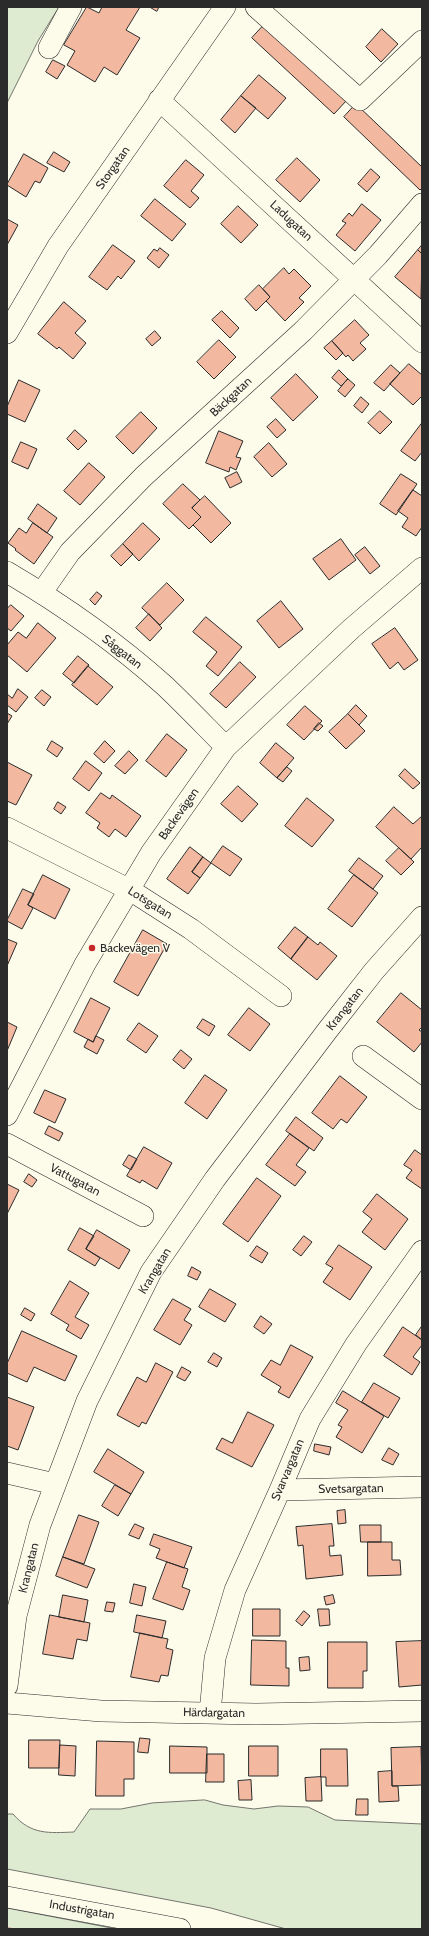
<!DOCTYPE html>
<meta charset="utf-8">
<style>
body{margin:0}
#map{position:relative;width:429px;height:1936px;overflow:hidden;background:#fdfbea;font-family:Cabin,sans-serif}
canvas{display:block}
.frame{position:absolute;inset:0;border:8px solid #2b2b2b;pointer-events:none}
</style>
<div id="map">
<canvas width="429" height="1936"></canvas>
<div class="frame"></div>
</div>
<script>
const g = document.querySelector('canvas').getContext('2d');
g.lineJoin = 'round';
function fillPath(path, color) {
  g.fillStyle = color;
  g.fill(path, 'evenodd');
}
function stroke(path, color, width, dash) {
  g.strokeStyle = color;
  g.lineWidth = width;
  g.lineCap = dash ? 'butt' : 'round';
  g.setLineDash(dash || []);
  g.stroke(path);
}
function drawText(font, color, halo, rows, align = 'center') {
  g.font = font + ' Cabin,sans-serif';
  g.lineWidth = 3;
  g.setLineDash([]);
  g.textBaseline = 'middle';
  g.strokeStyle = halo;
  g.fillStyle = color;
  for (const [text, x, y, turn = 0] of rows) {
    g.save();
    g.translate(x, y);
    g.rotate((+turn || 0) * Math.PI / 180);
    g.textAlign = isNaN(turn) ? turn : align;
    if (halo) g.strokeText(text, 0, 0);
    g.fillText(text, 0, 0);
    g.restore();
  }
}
const green = new Path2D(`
 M7 7H59L38 41 7 103Z
 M205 1800 223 1805 254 1809 278 1806 308 1807 335 1820 422 1824V1929H286L211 1908 7 1869V1814H13C31 1835 49 1833 74 1832L90 1809H121L152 1803Z
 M7 1908 117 1929H7Z`);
fillPath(green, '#deebd1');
stroke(green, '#74746e', 1);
const building = new Path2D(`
 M87 7 99 13 102 7H140L126 30 140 38 117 75 104 67 95 82 67 65 75 51 64 45Z
 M150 7H159L157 11Z
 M264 25 347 100 334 114 252 38Z
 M382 29 398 44 381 62 366 47Z
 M53 60 65 66 57 79 46 72Z
 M259 75 286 98 268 119 241 96Z
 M241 96 256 108 235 133 221 120Z
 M356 104 422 167V188L420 190 344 117Z
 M54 152 70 162 64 172 47 163Z
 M24 154 48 168 40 183 35 181 26 197 7 185Z
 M297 158 320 180 300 202 276 180Z
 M186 160 204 175 191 191 199 198 190 208 164 186Z
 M371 169 380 177 367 192 358 184Z
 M155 199 186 224 172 241 141 216Z
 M362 204 381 220 355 251 336 235 346 223 342 221 349 213 352 216Z
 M238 206 258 225 241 243 221 224Z
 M7 219 18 225 7 245Z
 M113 245 135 261 121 279 118 276 107 290 89 277Z
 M422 245V254L418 250Z
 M160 248 169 255 159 268 147 258 154 249 157 251Z
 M418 250 422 254 421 299 395 277Z
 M284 268 289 274 294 269 311 286 299 298 304 302 285 321 266 301 270 297 263 289Z
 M259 285 270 297 256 311 245 299Z
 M64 302 86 321 75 333 86 343 73 359 59 347 57 349 38 334Z
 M222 311 239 328 230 338 212 320Z
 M355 320 369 335 360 343 366 349 353 361 348 355 346 357 332 341Z
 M155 331 161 338 152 346 146 339Z
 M219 340 236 357 214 379 197 362Z
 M332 341 343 353 336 360 324 348Z
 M409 364 422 375V396L413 405 390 384Z
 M391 365 400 373 384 391 374 383Z
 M339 370 348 379 341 386 332 378Z
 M296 374 318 397 293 421 271 398Z
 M348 379 355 385 345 397 338 391Z
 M19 380 40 390 25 422 7 414V407Z
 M361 397 369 404 362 413 354 406Z
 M380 411 392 422 380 434 368 423Z
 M141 412 157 428 133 454 116 437Z
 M276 419 286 430 277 438 267 427Z
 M422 423V452L415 461 401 451Z
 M75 430 87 441 78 450 67 439Z
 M219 431 243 441 236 457 241 458 236 470 230 467 229 472 206 463Z
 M21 442 37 449 28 469 12 462Z
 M269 443 287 464 272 477 254 457Z
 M89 463 105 477 80 505 64 491Z
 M237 472 242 482 230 488 225 478Z
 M401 474 417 484 396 515 380 504Z
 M183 484 200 500 192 508 201 517 189 529 163 504Z
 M413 490 422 496V527L416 536 402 527 408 518 398 511Z
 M205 496 231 523 211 543 193 525 201 517 192 508Z
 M38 504 57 518 47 533 28 519Z
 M33 523 53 537 34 564 15 550 16 549 8 543 19 528 26 533Z
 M143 523 160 539 139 561 123 544Z
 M341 539 356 560 329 580 313 559Z
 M123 544 133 554 121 566 111 556Z
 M365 547 380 566 370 574 355 555Z
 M167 583 184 600 160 625 142 608Z
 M97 592 102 596 95 605 90 600Z
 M281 601 303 629 279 648 257 621Z
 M11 605 24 616 11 631 7 628V609Z
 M149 614 162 628 150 641 136 628Z
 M206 617 242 647 218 676 206 666 217 652 193 632Z
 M38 623 56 638 27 672 7 655V645L18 632 26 638Z
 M395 628 418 660 404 670 398 662 390 669 372 644Z
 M78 656 89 665 74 683 63 674Z
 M240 662 256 677 226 708 210 694Z
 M88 666 113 687 97 705 72 685Z
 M18 689 28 697 16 712 7 705V694L12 698Z
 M42 690 51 697 44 706 35 698Z
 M356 705 367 716 359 725 348 714Z
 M305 706 322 721 304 740 287 725Z
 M7 713 12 716 7 724Z
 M348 714 365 731 346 749 329 732Z
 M319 723 323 726 318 731 314 729Z
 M167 734 187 750 166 777 146 761Z
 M52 741 63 748 57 757 47 750Z
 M105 741 115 751 104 763 94 754Z
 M276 743 294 758 277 778 260 763Z
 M129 751 138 760 125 774 115 766Z
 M86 761 102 773 89 791 73 779Z
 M7 762 32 775 16 805 7 801Z
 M287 767 292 771 283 782 277 778Z
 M405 769 420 783 413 789 399 776Z
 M238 786 258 804 242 822 221 804Z
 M101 793 110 799 112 795 141 816 126 837 115 829 109 837 97 828 100 823 86 813Z
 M307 798 334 820 312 847 285 826Z
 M58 802 66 807 61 814 54 809Z
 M394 807 413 824 422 816V847L411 859 376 827Z
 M223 846 242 859 230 876 211 863Z
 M190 847 203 857 192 872 200 878 188 894 167 879Z
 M399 848 414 862 401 875 386 861Z
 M203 857 211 863 200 878 192 872Z
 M359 858 383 876 373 889 349 871Z
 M43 875 70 889 55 919 28 905Z
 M354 875 378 893 352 927 328 909Z
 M23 889 34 894 28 905 33 908 22 929 7 921Z
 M295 927 308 937 291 959 278 948Z
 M143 930 167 944 138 996 114 982Z
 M308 937 318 945 320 942 337 956 317 980 291 959Z
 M7 939 17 943 7 966Z
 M401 993 422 1010V1027L419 1030 422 1032V1042L414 1052 377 1022Z
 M91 998 110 1008 93 1042 74 1032Z
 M249 1008 270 1024 250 1051 228 1035Z
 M203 1019 215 1026 209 1036 197 1028Z
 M7 1022 17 1027 7 1051Z
 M139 1023 158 1036 146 1053 127 1040Z
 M96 1036 104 1040 97 1054 84 1047 88 1039 93 1042Z
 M181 1050 192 1059 184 1069 173 1060Z
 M205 1075 227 1090 207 1119 185 1103Z
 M340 1076 367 1097 347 1123 341 1119 333 1129 312 1113Z
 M45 1090 66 1099 55 1123 34 1113Z
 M296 1117 323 1138 314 1151 286 1131Z
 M49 1126 63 1133 59 1141 45 1134Z
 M290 1134 309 1148 296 1165 306 1172 295 1186 266 1165Z
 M144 1147 172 1163 157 1189 142 1180 140 1183 127 1176Z
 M415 1150 422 1155V1189L406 1178 412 1170 404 1165Z
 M129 1155 137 1159 131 1170 123 1165Z
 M29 1174 37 1180 32 1187 24 1182Z
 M257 1178 281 1196 248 1242 223 1224Z
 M7 1184 19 1190 7 1214Z
 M377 1194 408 1219 385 1250 362 1232 372 1219 363 1212Z
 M80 1228 94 1236 86 1249 100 1258 95 1266 68 1250Z
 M97 1230 130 1250 119 1269 86 1249Z
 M304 1236 312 1242 301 1256 293 1250Z
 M339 1245 372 1267 350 1300 323 1282 333 1268 326 1264Z
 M257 1246 268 1253 262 1263 250 1256Z
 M192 1267 201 1272 197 1280 188 1276Z
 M70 1281 89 1293 75 1317 89 1325 81 1339 66 1330 69 1325 51 1314Z
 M210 1289 236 1304 225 1322 199 1307Z
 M173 1299 191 1309 184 1320 192 1325 180 1345 154 1330Z
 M25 1308 35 1314 31 1321 21 1315Z
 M261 1316 272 1324 264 1334 254 1327Z
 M422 1326V1340L416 1335Z
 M403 1327 422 1340V1345L413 1357 420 1362 412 1375 384 1356Z
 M22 1331 77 1356 65 1381 34 1367 27 1382 7 1373V1364Z
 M291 1345 313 1357 289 1398 278 1392 281 1387 261 1375 271 1360 280 1365Z
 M214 1353 222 1358 217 1367 208 1362Z
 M156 1363 173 1372 146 1424 142 1422 139 1427 117 1415 137 1377 146 1382Z
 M182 1367 191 1372 185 1381 177 1377Z
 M374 1383 400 1398 388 1418 362 1402Z
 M343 1391 384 1416 362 1453 336 1437 342 1427 338 1425 348 1410 336 1403Z
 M7 1397 34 1407 18 1450 7 1446Z
 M248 1412 274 1425 252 1467 216 1449 222 1438 232 1443Z
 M315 1444 331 1447 329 1455 314 1451Z
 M389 1448 399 1454 393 1465 382 1460Z
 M108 1449 144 1472 131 1494 94 1472Z
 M115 1485 131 1494 118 1516 102 1506Z
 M345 1510 346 1523 338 1524 337 1511Z
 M79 1515 99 1522 84 1564 63 1557Z
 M135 1524 144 1528 139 1539 129 1535Z
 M332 1524 334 1546H329L330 1556 341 1555 343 1575 306 1579 303 1545 298 1546 296 1527Z
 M360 1525H381V1542H361Z
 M154 1534 192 1547 184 1568 156 1558 160 1549 150 1545Z
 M368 1542H392V1560H400L401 1575 368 1576Z
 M63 1557 95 1569 87 1588 56 1576Z
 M167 1562 188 1569 182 1587 190 1590 183 1610 153 1599Z
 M134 1584 146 1587 142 1606 130 1603Z
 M63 1595 88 1600 84 1622 59 1617Z
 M333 1595 335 1603 326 1605 324 1597Z
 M107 1602 115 1603 113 1612 105 1611Z
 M253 1609H280V1636H253Z
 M318 1609H329L330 1625 320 1626Z
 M304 1611 310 1616 302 1626 296 1621Z
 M50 1615 90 1623 87 1641 77 1639 73 1659 43 1654Z
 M137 1615 166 1621 162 1638 134 1632Z
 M140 1633 168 1639 166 1648 173 1650 168 1676 161 1675 159 1682 131 1677Z
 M252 1640 286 1641V1668H289V1686L251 1685Z
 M422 1641V1685L399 1687 396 1642Z
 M328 1642H367V1671H363V1688H328Z
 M309 1657 310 1670 300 1671 299 1658Z
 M140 1738 150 1739 148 1753 138 1752Z
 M29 1740H60L59 1768H29Z
 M97 1741 134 1742V1779H124V1796H96Z
 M60 1745 76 1746 75 1776 59 1775Z
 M170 1746 207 1747V1773H170Z
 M249 1746H278V1776H249Z
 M421 1747 422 1785 392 1786 391 1748Z
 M321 1749H347L348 1786H326V1777H321Z
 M207 1754H224V1782H206Z
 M392 1771V1786H398L399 1801 379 1802 378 1772Z
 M321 1777 322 1801H306L305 1778Z
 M251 1780 252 1800H239L238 1781Z
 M357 1799H368V1815H356Z`);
fillPath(building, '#f2b8a0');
stroke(building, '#2b2b2b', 1);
const minor = new Path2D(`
 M256 7 360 100 422 41
 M49 48 71 7
 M159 100 422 342
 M7 333 58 246 225 7
 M7 572C63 605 117 643 165 686 186 706 206 727 226 747
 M42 592 70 552 144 476 303 331 378 255 422 204
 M7 828 130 890 191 929 281 996
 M363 1056 422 1099
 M7 1115 85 964 151 853 226 747 351 629 422 568
 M7 1144 143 1216
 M7 1473 55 1484
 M280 1490 422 1487
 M7 1686 16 1616 40 1525 87 1401 151 1272 215 1179 327 1031 374 971 422 917
 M7 1703 101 1711 256 1714 422 1711
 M210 1713 215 1658 235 1590 280 1490 310 1419 356 1344 422 1251
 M7 1897 180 1929`);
stroke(minor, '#2b2b2b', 22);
stroke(minor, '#fdfbea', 21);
stroke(new Path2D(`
 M7 1928 18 1929`), '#c62828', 1, [14, 3, 2, 3]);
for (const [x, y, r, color] of [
 [92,948,4,"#c62828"]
]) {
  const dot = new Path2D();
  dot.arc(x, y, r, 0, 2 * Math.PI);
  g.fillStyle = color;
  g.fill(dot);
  stroke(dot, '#fdfbea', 1.5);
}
drawText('12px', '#2b2b2b', '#fdfbea', [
 ["Storgatan",113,168,-55],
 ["Ladugatan",291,221,43],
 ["Bäckgatan",231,397,-43],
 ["Såggatan",122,652,38],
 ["Backevägen",179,814,-55],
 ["Lotsgatan",150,903,32],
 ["Krangatan",345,1009,-52],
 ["Vattugatan",75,1180,28],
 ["Krangatan",155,1271,-59],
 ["Svarvargatan",288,1470,-67],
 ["Svetsargatan",351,1489,-1],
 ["Krangatan",29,1568,-76],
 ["Härdargatan",214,1713,1],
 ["Industrigatan",82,1910,10]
]);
drawText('12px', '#2b2b2b', '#fdfbea', [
 ["Backevägen V",100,948]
], 'left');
</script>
